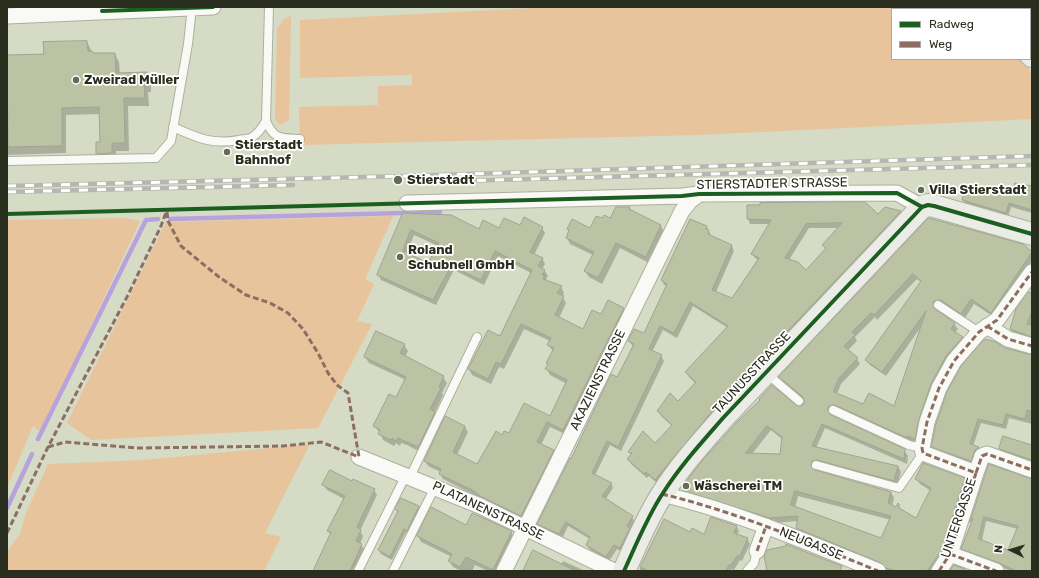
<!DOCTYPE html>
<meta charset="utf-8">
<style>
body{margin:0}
#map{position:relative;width:1039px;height:578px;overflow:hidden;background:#d5dbc4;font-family:Rubik,sans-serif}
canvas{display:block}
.frame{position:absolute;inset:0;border:8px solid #2a2e1e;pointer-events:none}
.legend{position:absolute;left:891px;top:8px;width:140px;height:52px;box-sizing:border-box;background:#fff;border:1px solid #aaaba5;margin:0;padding:5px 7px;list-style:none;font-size:12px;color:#2a2e1e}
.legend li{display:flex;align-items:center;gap:8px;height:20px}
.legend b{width:20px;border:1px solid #aaaba5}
.north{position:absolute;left:991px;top:530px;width:40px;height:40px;-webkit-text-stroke:3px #fff;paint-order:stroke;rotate:275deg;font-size:11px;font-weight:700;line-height:16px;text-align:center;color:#2a2e1e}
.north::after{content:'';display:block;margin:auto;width:14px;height:18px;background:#2a2e1e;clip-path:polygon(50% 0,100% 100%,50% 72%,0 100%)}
</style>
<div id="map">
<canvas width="1039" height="578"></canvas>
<div class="frame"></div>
<ul class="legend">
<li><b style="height:5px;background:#1b5e20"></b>Radweg</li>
<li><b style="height:5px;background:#8d6e63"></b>Weg</li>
</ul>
<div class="north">N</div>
</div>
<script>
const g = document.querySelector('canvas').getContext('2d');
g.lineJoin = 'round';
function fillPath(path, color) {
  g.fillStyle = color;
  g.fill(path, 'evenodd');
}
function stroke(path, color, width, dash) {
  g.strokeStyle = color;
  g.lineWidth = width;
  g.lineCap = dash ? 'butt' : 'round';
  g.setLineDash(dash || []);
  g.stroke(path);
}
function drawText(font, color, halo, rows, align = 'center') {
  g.font = font + ' Rubik,sans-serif';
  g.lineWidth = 3.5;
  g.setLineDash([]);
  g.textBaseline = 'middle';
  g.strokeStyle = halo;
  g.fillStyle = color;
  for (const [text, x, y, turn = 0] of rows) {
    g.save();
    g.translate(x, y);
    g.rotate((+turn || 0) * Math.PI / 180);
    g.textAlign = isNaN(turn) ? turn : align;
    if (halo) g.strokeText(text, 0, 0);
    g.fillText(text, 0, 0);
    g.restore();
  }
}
fillPath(new Path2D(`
 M554 7H938L951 9H892V59H1023L1032 74V119L698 135 300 145 299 107 378 105V86L412 85V75L300 78V20Z
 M291 16 289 120 281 125 275 120 277 29 284 19Z
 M393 216 365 279 374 284 357 321 372 324 318 428 91 440 67 423 166 222Z
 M126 218 140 221 41 432 33 426 7 488V220Z
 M310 444 265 533 281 537 264 571H7V551L20 534 26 513 48 464 145 460Z`), '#e7c49b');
fillPath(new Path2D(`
 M87 42 93 54H115L119 62 120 74 146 73 151 81V92H148L149 106H128L129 151H116V161H101L97 153 101 143 100 114 66 115V153L7 155V128H8L7 56 45 55Z
 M1032 187V213L1011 207 1008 217 966 204 963 200Z
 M748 206 878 216 885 208 900 212 902 217 658 484 649 476 647 478 631 464 628 459 631 455 629 452 655 444 672 426 661 416 659 411 678 402 696 384 689 377 686 372 728 328 693 306 677 338 663 330 652 352 661 356 664 361 621 451 610 445 595 475 611 483 613 488 605 500 632 517 635 522 630 530 632 533 622 552 617 549 609 561 589 549 587 545 590 539 568 526 562 539 541 528 538 524 571 460 618 378 633 346 629 341 644 335 667 286 664 285 662 280 707 227 711 236 732 246 734 251 716 292 733 299 758 260 755 258 752 254 770 224H750L748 219ZM809 228H839L823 245 826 249 806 272 789 260Z
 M630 208 632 212 661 226 664 232 649 263 620 248 602 284 589 277 585 271 593 255 570 244 567 238 570 232 568 229H591L603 220 611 219Z
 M403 214 480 230H500L520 227 542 228 545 233 534 255 542 258 545 264 542 269 544 270 548 276 546 279 548 282 561 287 564 293 562 296 566 303 559 318 583 330 602 315 623 308 627 314 567 435 550 427 541 445 553 451 556 456 524 521 484 502 478 497 443 479 440 474 441 472 428 466 425 461 446 418 465 427 468 432 457 455 477 465 503 436 550 418 567 384 550 375 547 369 553 351 548 345 550 341 524 329 504 369 499 367 491 384 472 375 469 369 500 338 531 273 498 256 484 285 454 270 436 305 381 280 378 274ZM414 235 438 246 429 264 406 254Z
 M929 219 1022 245 1032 252V261L994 317 974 304 965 318 936 308 935 311 954 324 958 329 955 332 962 337 965 343 917 444 909 441V442L831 413 830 416 904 450 908 456 907 464 825 428 816 448 898 466 901 472 897 486 815 466 813 471 891 492 894 498 892 506 896 508 898 505 901 510 917 519 931 491 920 484 917 479H964L967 485 947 546 944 544 936 561 934 571H888L885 568 800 533 797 528 798 521 773 523 688 496 685 490 702 463 795 406 801 407 804 405 805 401 783 382 780 377ZM917 279 921 282 866 360 870 365 886 376 921 327 894 407 864 406 837 394 841 384 860 364 857 359 848 350 857 341 855 337 875 317 877 320ZM771 430 783 440 781 455 752 454ZM798 496 876 516 891 520 881 539 795 508Z
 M1032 294V341L1013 334 1011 329 1017 310Z
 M404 345 408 351 405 357 443 377 447 383 442 393 443 395 435 412 438 418 422 453 407 445 401 443 400 446 396 443 394 446 383 440 380 433 374 426 397 398 406 380 369 363 365 357Z
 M1005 349 1032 356V424L1009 418 1006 429 981 423 973 446 979 448 981 452 973 465 935 451 932 446Z
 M1032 446V464L1003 453 1000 449Z
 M989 465 1032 480V571H1011L965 553 962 548 972 523 971 522ZM986 521 1018 529 1009 551 982 541Z
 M352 482 374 490 377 495 360 531 363 536 360 544 365 550 355 571H314L331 535 328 531 344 499 327 490 324 485Z
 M401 499 419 507 421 511 409 534 406 532 392 560 381 554 379 550 398 513 396 509Z
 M467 526 511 532 514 538 498 571H488L475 565 472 571H461L453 567 449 561 452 557 421 542 418 536Z
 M736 526 739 531 737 535 747 539 750 544 742 561 740 560 734 570 731 569 730 571H639L654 540 691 534 705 535Z
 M563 561 585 571H524L561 565Z`), '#0003');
stroke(new Path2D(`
 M170 219 440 212
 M38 439 146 220 158 219
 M7 508 32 454`), '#b8a2dc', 4.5);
const building = new Path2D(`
 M87 41 88 51H92L93 53H115L116 73 147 72V85L144 84 145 98H124L125 143H112V153L96 154V142H100L99 107 62 108V146L8 147 7 55 44 54 43 42Z
 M1015 183 1032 186V210L1009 203 1006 213 962 200 966 185 984 188H1013Z
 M865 202 878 214 885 207 901 211 714 409 655 480 646 472 644 474 627 459 632 453 628 452 643 431 655 443 672 425 657 411 670 393 678 401 696 382 685 372 728 326 690 302 674 333 660 326 649 349 662 355 618 447 607 441 592 473 612 483 602 496 633 516 627 526 630 528 620 548 614 545 606 557 586 545 590 537 566 522 559 534 537 524 570 458 571 459 611 374 617 377 627 358 634 344 628 341 634 329 644 333 667 284 661 280 690 219 707 226 706 229 709 230 708 234 732 245 712 290 732 298 759 258 751 254 771 220 747 219V205H760V203ZM842 223 822 245 826 248 806 270 798 262 785 258 806 224Z
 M616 207H630L629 209 661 225 646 257 616 243 598 278 584 271 594 252 566 238 569 230 567 229 572 219 590 228 596 216 602 218 604 215 610 218Z
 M403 213 451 215 479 229 483 220 499 228 504 218 520 225 524 217 543 227 530 252 543 258 538 266 545 270 542 275H545L543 279 562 286 557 293 564 296 555 315 583 329 592 310 601 314 608 300 624 308 563 430 547 422 537 442 554 450 521 516 480 496 474 491 439 474 441 469 424 461 445 416 465 426 453 452 477 464 496 431 502 435 504 431 509 433 524 403 550 416 567 380 545 369 548 364 546 363 554 348 547 345 551 338 521 324 501 364 496 362 488 379 468 369 488 330 500 336 532 270 495 251 481 280 451 266 433 300 377 275ZM411 230 439 243 428 263 403 251Z
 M929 218 1023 244 1032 252 991 313 971 299 961 314 941 300H936L933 302V305L935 309 955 323 951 329 963 337 946 356 931 384 919 419 915 439 907 436V438L835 405H832L828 407V411L831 415 905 449 904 459 822 424 812 446 898 466 894 481 817 460 812 461 811 466 815 470 891 492 888 503 896 507 898 503 899 504V508L916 518 931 488 915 479 923 463 965 478 942 550 927 571H895L886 568 881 563 796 528 798 516 770 518 684 491 683 486 701 462 737 422 760 400 759 399 772 385 796 405 800 406 803 405 804 402 803 397 779 377ZM913 274 921 281 865 360 882 372 926 311 894 406 869 393 863 404 834 392V390L839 378 858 358 844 346 855 335 852 332 871 313 874 315ZM767 426 782 437 780 454 746 453ZM795 491 872 511 891 516 881 538 791 505Z
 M1028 292 1032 293V311L1027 324 1032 325V337L1010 329 1016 309Z
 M376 331 405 344 400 353 444 376 439 387 441 388 430 409 435 412 418 447 398 438 396 441 392 438 391 440 378 434 380 430 373 426 389 394 396 397 406 377 364 357Z
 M985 339 996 342 1005 348 1032 355V411L1027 410 1025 419 1006 414 1003 425 978 419 970 444 979 447 975 450 971 461 931 447 936 424 947 392 961 366Z
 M1003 436 1032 445V460L999 449Z
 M989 464 1032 479V571H1016L999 563 961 549 973 518 970 522ZM984 517 1018 526 1008 550 979 539Z
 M330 470 352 481 353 479 375 489 357 527 361 530 356 541 362 544 350 571H313L331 532 327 531 345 496 322 485Z
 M401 498 419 506 407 531 404 529 390 557 378 550 398 511 395 509Z
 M431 507 466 525 472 513 512 531 493 570 466 557 460 567 448 561 452 554 417 536Z
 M711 517 737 526 734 533 748 538 740 556H737L731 565H729L726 571H648L640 567 664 519 690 532 692 528 704 534Z
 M786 544 821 558 842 566 840 571H767L764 556 767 550 786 546Z
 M533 550 576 571H523Z
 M954 565 965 569 964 571H950Z`);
fillPath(building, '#bcc3a5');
stroke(building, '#9fa392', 1);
const lane = new Path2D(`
 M269 7 266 121C274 140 281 138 300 139
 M173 127C197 138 213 145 239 140 243 139 248 139 251 138 258 134 262 128 266 121
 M7 161 156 158 171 141 188 44 192 7
 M938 305 979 332
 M766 373 799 401
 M833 410 909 445 922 448
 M816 465 899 488 923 453
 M410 477 477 337
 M358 571 406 475
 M393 571 435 487
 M747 571 754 563 757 551`);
const street = new Path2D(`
 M7 16 213 7
 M407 203 682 196 699 194 897 193 922 207
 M987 326 1008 339 1032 346
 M359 457 480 506 614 571
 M976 473 982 456 987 454 1032 470
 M662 494C737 512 807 542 878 571
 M757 551 766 526
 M950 554 996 571
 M504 571 682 211 690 201 699 194
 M939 571 950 554 976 473 923 453 922 448 927 422 939 388 954 361 979 332 997 320 1032 272`);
const secondary = new Path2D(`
 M974 7 979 9
 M1030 54 1032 56
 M624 571C636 545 647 517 663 493 680 466 702 442 723 418L922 207 928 205 934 206 1032 234`);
stroke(lane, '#acb09f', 10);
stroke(street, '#acb09f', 17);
stroke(secondary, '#acb09f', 24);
stroke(lane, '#f9faf6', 8);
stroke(street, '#f9faf6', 15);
stroke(secondary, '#eaece5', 22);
const rail = new Path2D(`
 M423 182 1032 165
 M7 186 406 176 1032 156
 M7 192 293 185`);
stroke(rail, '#b6b7b1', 4.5);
stroke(rail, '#fff', 3, [9]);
stroke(new Path2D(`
 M167 212 168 221 181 246 219 277 246 295 270 303 288 313 303 329 318 353 328 373 337 385 348 393 359 457
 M987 326 1008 339 1032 346
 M48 447 65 442 138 448 283 446 321 442 359 457
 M976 473 982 456 987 454 1032 470
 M662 494C737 512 807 542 878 571
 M7 533 48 447 128 295 161 226 167 210
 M757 551 766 526
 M950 554 996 571
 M939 571 950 554 976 473 923 453 922 448 927 422 939 388 954 361 979 332 997 320 1032 272`), '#8d6e63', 3, [6, 3]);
stroke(new Path2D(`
 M102 11 213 7
 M7 214 682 196 699 194 897 193 922 207 928 205 934 206 1032 234
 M624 571C636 545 647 517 663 493 680 466 702 442 723 418L922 207`), '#1b5e20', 4);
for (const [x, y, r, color] of [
 [76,80,4,"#666b58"],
 [227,152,4,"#666b58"],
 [398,180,5,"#666b58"],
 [921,190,4,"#666b58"],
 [400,257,4,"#666b58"],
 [686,486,4,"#666b58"]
]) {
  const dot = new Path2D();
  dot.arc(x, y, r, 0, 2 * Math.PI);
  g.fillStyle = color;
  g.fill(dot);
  stroke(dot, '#fff', 1.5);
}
drawText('bold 13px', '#2a2e1e', '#fff', [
 ["Zweirad Müller",84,80],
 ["Stierstadt",235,145],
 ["Bahnhof",235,160],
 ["Stierstadt",407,180],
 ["Villa Stierstadt",929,190],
 ["Roland",408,250],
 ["Schubnell GmbH",408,265],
 ["Wäscherei TM",694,486]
], 'left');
drawText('13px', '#2a2e1e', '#fff', [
 ["STIERSTADTER STRASSE",772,184,-1],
 ["TAUNUSSTRASSE",752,373,-47],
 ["AKAZIENSTRASSE",598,380,-64],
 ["PLATANENSTRASSE",488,511,25],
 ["UNTERGASSE",959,518,-71],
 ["NEUGASSE",811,544,22]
]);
</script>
